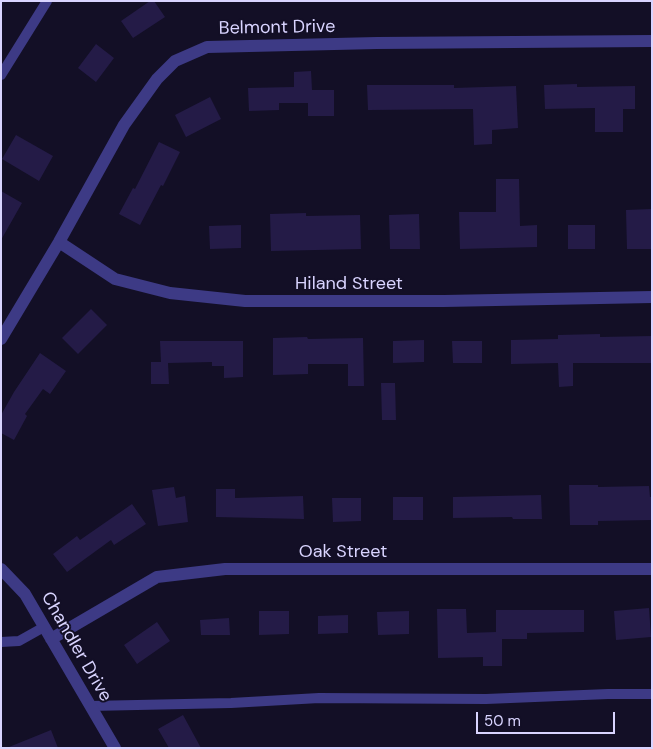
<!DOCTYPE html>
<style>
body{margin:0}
#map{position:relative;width:653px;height:749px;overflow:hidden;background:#130f26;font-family:"DM Sans",sans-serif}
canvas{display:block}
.frame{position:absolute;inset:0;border:2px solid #d9d4ff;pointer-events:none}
.scale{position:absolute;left:476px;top:712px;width:139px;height:22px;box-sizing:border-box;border:2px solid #d9d4ff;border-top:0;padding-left:6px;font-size:15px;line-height:18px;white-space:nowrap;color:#d9d4ff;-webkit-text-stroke:4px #130f26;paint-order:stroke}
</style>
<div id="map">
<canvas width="653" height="749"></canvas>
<div class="frame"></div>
<div class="scale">50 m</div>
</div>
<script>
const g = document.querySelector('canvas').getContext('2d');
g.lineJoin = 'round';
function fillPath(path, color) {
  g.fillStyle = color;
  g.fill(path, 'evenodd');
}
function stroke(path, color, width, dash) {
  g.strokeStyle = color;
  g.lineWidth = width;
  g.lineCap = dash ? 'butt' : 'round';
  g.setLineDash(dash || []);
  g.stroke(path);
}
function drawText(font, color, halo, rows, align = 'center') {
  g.font = font + ' "DM Sans",sans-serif';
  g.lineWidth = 4;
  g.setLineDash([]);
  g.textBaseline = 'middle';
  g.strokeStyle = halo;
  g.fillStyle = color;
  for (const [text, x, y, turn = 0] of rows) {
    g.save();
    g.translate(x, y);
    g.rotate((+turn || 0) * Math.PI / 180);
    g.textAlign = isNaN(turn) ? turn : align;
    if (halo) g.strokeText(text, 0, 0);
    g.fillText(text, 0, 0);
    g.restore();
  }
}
fillPath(new Path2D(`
 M150 1H154L165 17 133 38 121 21Z
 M96 44 114 58 96 82 78 68Z
 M311 71 312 90H334V116H308V103H279V110L249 111 248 88 294 87V72Z
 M577 84V87L635 86V109H623V132H595V108L545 109 544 85Z
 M367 85H454V88L516 86 518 128 492 130V144L474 145 473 109 368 110Z
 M210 97 221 119 186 137 175 115Z
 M16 135 53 156 39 181 2 159Z
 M159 142 180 152 163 186 161 185 140 225 119 214 133 188 135 189Z
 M496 179H519L520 226 537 225V247L460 249 459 212H496Z
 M1 191 22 203 1 240Z
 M652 209V249H627L626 210Z
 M306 213V216L360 215 361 249 271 251 270 214Z
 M419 214 420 249H390L389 215Z
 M241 225V248L210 249 209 226Z
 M568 225H595V249H568Z
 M91 309 107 325 78 354 62 338Z
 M600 334V337L652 336V363H573V386L559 387 558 363 511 364V340L558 339V335Z
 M307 337 308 339 363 338 364 386H348V364H308V374L273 375V338Z
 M424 340V362L393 363V341Z
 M160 341H243V377L224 378V366H212V362L168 363 169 384H151V362H161Z
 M452 341H482V363H453Z
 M40 353 66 371 50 394 43 389 25 414 27 416 14 440 1 433V415L14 392Z
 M381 383H395L396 420H382Z
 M569 485H598V487L649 486 650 497H652V520L598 521V525H570Z
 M174 487 176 498 185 496 188 522 158 526 152 490Z
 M216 489H235V498L303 496 304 519 216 517Z
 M541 495 542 519H513L512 517 453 518V497Z
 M393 497H423V520H393Z
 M332 498H361V521L333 522Z
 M132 504 146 524 114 545 111 540 67 572 53 554 77 536 80 540Z
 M649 608 651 637 616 640 614 611Z
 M437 609H466L467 633 496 632V610H584V632L527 633V639H502V666H483V657L438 658Z
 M259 611H289V634L259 635Z
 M409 611V634L378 635 377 612Z
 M348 615V633L318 634V616Z
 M229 618 230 635H201L200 620Z
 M157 622 170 641 137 664 124 645Z
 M183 715 201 748H169L158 729Z
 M51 730 58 748H9V747Z`), '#241b47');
stroke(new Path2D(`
 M1 75 47 1
 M1 642 19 641 44 627
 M90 706 231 703 319 698 486 699 608 694H652`), '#3d3a85', 10);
stroke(new Path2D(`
 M59 242 115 279 170 293 245 301H444L652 297
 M1 339 59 242 124 125 157 79 175 61 207 47 377 43 652 41
 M1 569 25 594 115 748
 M51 639 157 577 225 569H652`), '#3d3a85', 12);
drawText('18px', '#d9d4ff', '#130f26', [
 ["Belmont Drive",277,28,-1],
 ["Hiland Street",349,284],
 ["Oak Street",343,552],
 ["Chandler Drive",76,647,60]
]);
</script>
